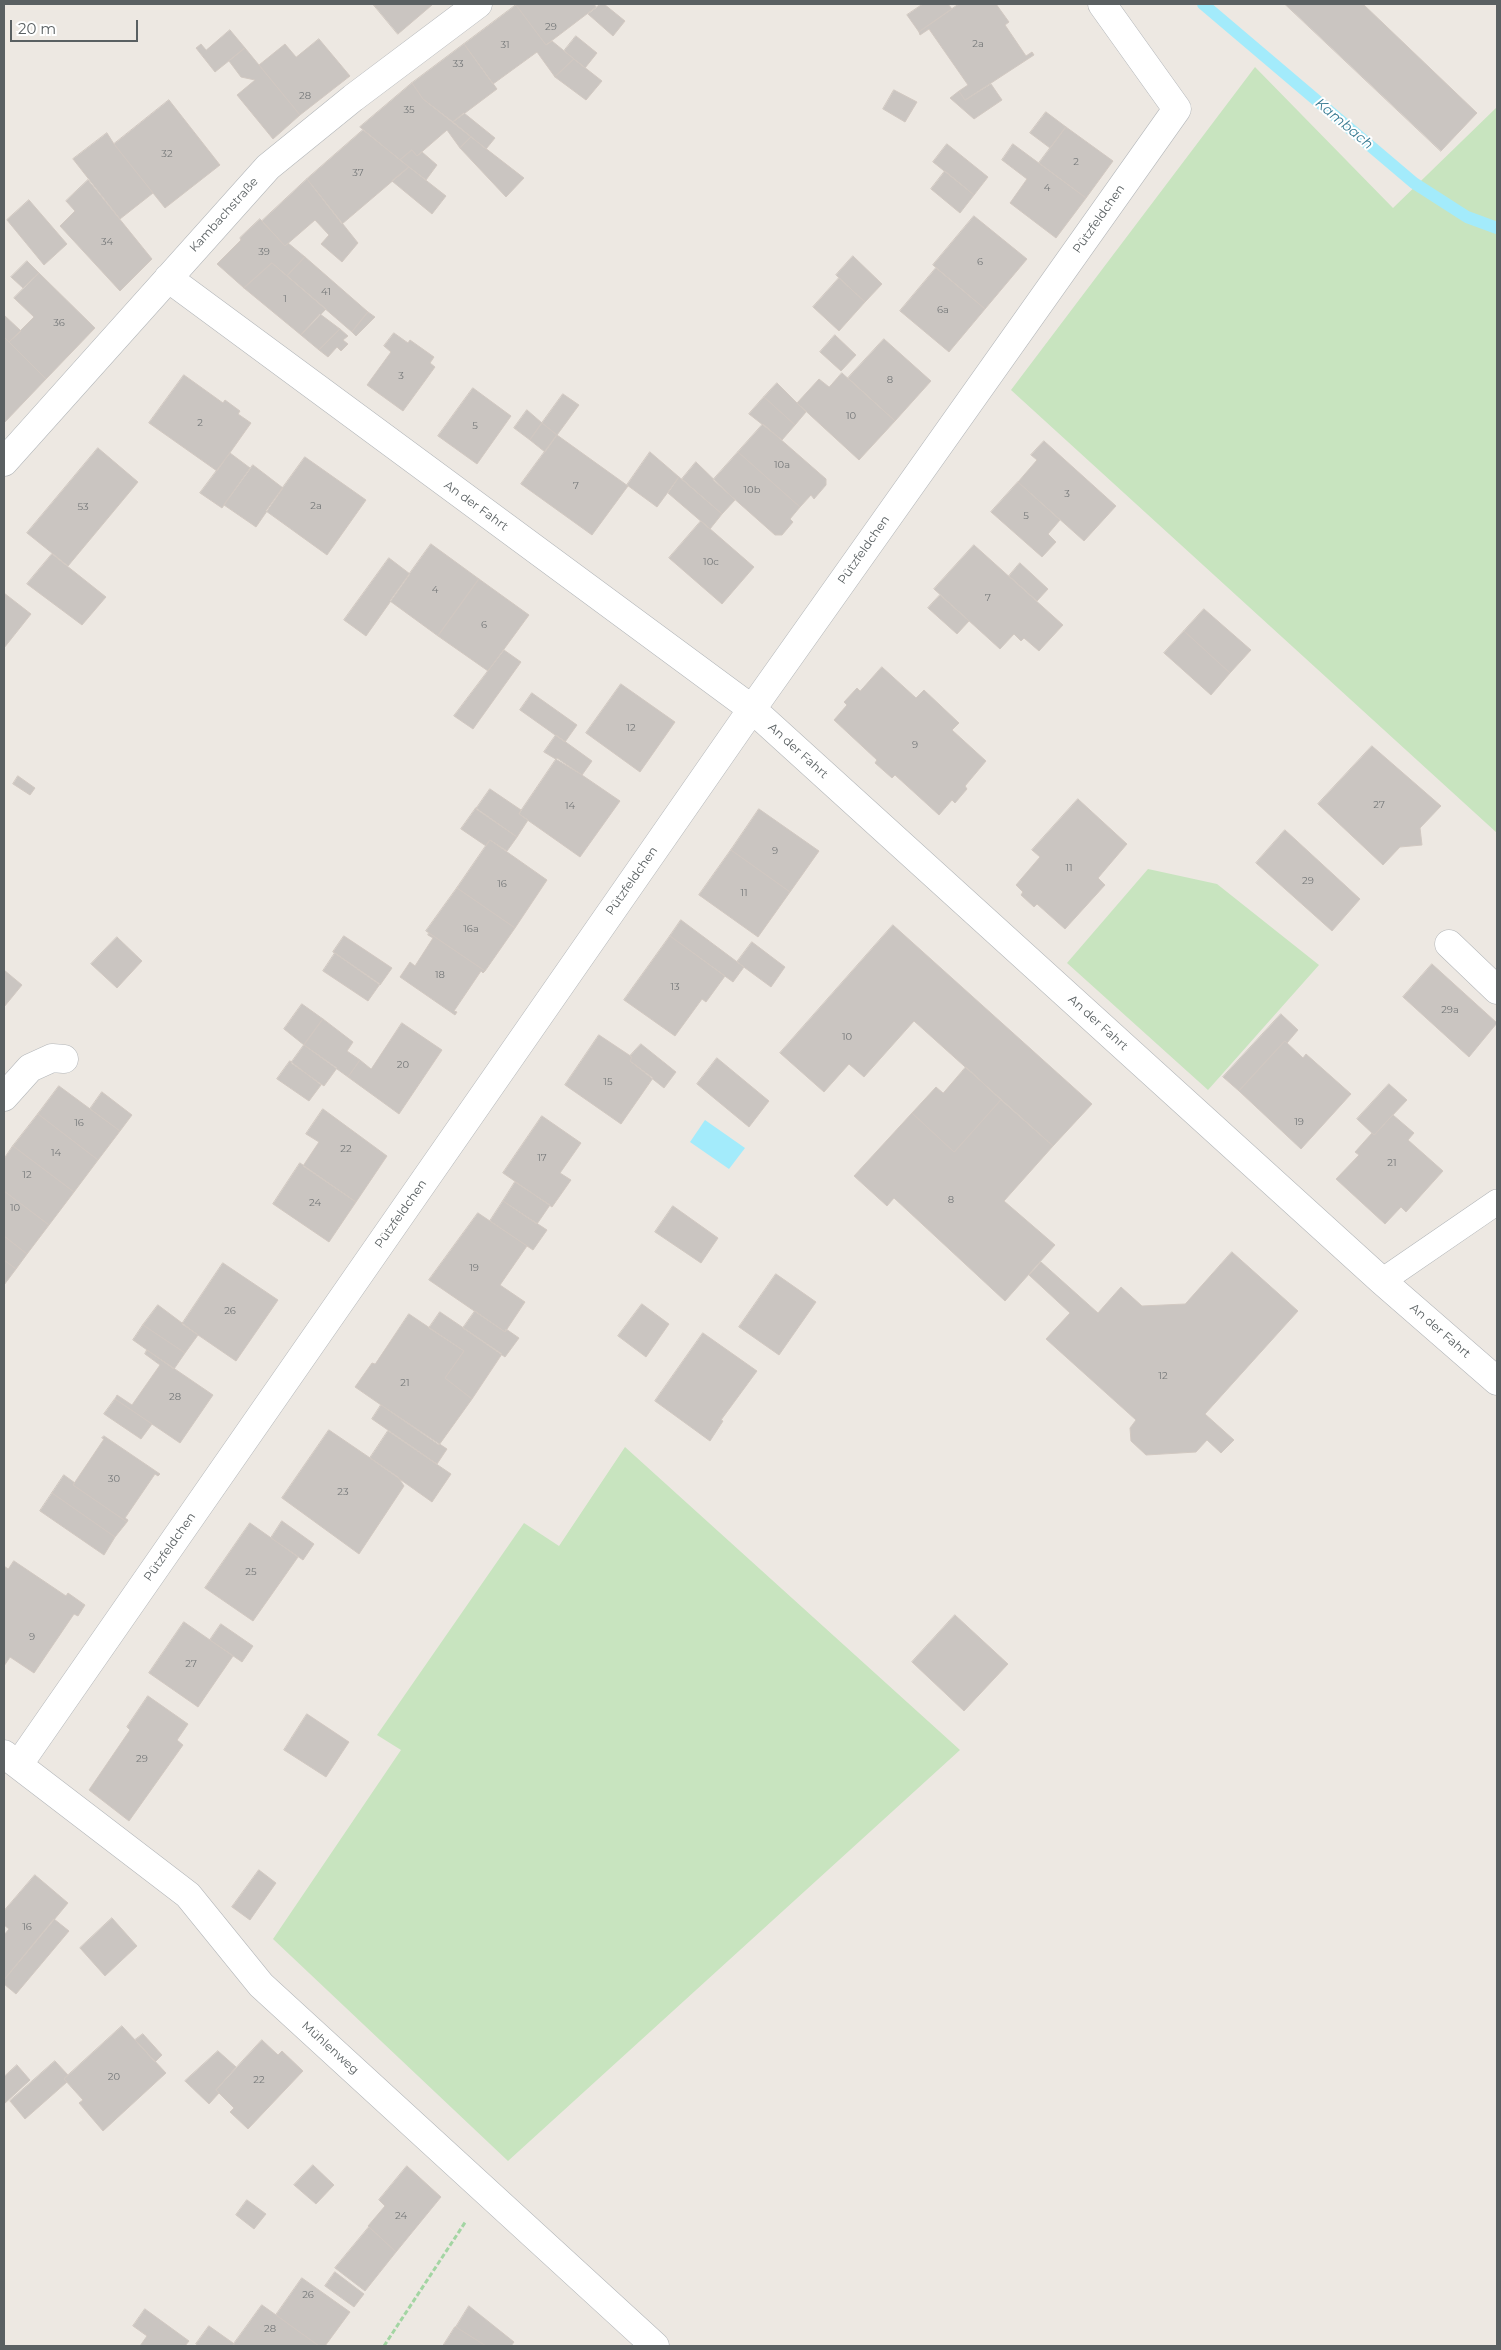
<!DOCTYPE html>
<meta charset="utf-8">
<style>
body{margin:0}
#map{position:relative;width:1501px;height:2350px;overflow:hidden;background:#ede8e2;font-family:Montserrat,sans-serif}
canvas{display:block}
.frame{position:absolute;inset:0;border:5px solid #5a6062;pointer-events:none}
.scale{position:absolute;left:10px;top:20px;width:128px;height:22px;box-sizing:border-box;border:2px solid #5a6062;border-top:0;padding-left:6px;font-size:15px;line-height:18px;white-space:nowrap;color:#5a6062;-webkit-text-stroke:4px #fff;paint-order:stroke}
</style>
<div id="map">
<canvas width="1501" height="2350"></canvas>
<div class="frame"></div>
<div class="scale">20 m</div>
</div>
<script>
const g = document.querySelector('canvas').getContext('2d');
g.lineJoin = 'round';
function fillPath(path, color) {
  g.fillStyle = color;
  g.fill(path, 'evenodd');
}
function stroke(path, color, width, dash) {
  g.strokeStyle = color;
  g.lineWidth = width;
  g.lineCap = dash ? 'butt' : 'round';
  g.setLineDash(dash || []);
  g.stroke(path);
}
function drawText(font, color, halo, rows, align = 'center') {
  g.font = font + ' Montserrat,sans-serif';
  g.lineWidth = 4;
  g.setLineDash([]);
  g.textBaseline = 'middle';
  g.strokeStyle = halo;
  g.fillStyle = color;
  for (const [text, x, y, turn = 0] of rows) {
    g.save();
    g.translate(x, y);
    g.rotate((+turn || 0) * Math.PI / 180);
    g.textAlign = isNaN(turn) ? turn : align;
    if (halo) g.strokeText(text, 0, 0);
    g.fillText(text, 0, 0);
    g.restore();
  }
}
fillPath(new Path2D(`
 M1255 67 1393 208 1497 107V833L1011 390Z
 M1148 869 1217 884 1319 965 1208 1090 1067 963Z
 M625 1447 960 1750 508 2161 273 1939 401 1750 377 1735 524 1523 559 1546Z`), '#c8e4bf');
fillPath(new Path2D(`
 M705 1120 745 1148 729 1169 690 1142Z`), '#a3ebfb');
stroke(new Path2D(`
 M1203 4 1414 183 1467 217 1497 228`), '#a3ebfb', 12);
const building = new Path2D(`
 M373 4H431L432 5 398 34Z
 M517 4H594L596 7 546 45 516 5Z
 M601 4H604L625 21 613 36 588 14Z
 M923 4H948L952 9 919 32 907 15Z
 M959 4H996L1009 22 1005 25 1026 56 1032 52 1034 55 965 100 959 91 968 85 929 29 920 35 919 32Z
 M1285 4H1363L1477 113 1441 151Z
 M516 5 546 45 552 41 574 59 555 77 537 52 493 84 464 44Z
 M230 30 245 48 215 72 196 48 201 44 206 50Z
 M576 36 597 53 585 68 564 51Z
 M319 39 350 76 300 115 259 65 285 44 296 57Z
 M464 44 497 89 453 122 423 99 412 83Z
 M245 48 300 115 273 139 237 95 255 80 241 77 229 61Z
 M574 59 602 81 586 100 555 77Z
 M412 83 423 99 471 137 460 148 447 130 417 156 412 150 400 160 360 127Z
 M991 84 1002 100 974 119 950 98 959 91 965 100Z
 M894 90 917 102 905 122 883 109Z
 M169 100 220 165 165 208 114 144Z
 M1046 112 1066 127 1050 148 1030 133Z
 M464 113 495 138 486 149 453 122Z
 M1066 127 1113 161 1086 198 1039 163Z
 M363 130 409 167 342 224 307 179Z
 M107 133 114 144 153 193 120 219 73 159Z
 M471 137 524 178 506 197 460 148Z
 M947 144 988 177 974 195 933 162Z
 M1013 144 1086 198 1056 238 1010 203 1027 179 1002 160Z
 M412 150 417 156 422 152 437 165 426 180 400 160Z
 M409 167 446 196 432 214 392 181Z
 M945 171 974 195 960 213 931 189Z
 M307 179 358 243 342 262 321 244 329 235 315 220 285 246 262 221Z
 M88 180 152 259 120 291 60 226 75 211 66 201Z
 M29 200 67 244 44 265 7 220Z
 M974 216 1027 259 985 309 933 265Z
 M260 219 285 246 288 243 305 257 287 276 272 263 244 288 217 264 241 240 240 238Z
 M853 256 882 284 865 302 836 275Z
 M305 257 368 312 352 332 287 276Z
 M27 261 39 273 23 288 11 277Z
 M272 263 326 309 301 335 244 288Z
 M936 268 985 309 949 352 900 311Z
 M39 273 95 328 46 379 9 342 34 317 14 298Z
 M839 278 865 302 839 331 813 307Z
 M368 312 375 317 356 336 352 332Z
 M320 314 340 329 319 350 301 335Z
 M4 315 21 331 9 342 4 337Z
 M340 329 348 336 343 340 348 344 341 351 337 347 328 357 319 350Z
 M394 333 408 343 410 340 434 357 430 363 435 367 403 411 367 385 391 352 384 346Z
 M835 335 856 355 841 371 820 352Z
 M4 337 46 379 4 423Z
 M884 339 931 381 895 421 848 378Z
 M842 373 895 421 859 460 797 403 819 379 829 387Z
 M184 375 223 403 225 400 240 411 238 414 251 423 217 471 149 423Z
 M777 383 806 412 795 425 764 397Z
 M473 388 511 416 477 464 438 436Z
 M563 394 579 405 557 435 542 423Z
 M764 397 795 425 782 440 749 414Z
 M527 410 542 423 530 440 514 428Z
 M542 423 557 435 545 452 530 440Z
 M763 424 826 479V485L814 499 811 495 800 507 738 452Z
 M557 435 628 486 592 535 521 484Z
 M1044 441 1116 506 1084 541 1018 482 1037 460 1031 455Z
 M98 448 138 482 68 566 27 533Z
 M650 452 679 477 657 507 627 485Z
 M738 452 800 507 790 519 793 522 782 535H775L713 480Z
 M230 453 250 468 222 508 200 493Z
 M305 457 366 500 327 555 266 511Z
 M696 462 735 500 722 514 682 479Z
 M253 465 283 488 256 527 224 505Z
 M679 477 722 514 710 529 668 493Z
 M1018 482 1060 520 1048 534 1056 542 1042 557 991 512Z
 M701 521 754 567 722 604 669 558Z
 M431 544 479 579 438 636 390 601Z
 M974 545 1063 625 1039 651 1024 638 1021 641 1014 634 1000 649 934 589Z
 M52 554 106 597 82 625 27 584Z
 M389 558 410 574 366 636 344 620Z
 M1020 563 1048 589 1037 601 1009 576Z
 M479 579 529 615 488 671 438 636Z
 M4 593 31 614 4 648Z
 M940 595 969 621 957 634 928 608Z
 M1204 609 1251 650 1230 673 1184 631Z
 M1184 631 1230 673 1211 695 1164 653Z
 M504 650 521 662 473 729 454 716Z
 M882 667 916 698 924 690 959 723 952 730 986 761 965 786 967 789 955 803 952 800 939 815 895 775 892 778 875 763 877 760 834 720 847 705 844 702 857 688 860 691Z
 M621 684 675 722 640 772 586 733Z
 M532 693 577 725 565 742 520 710Z
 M556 735 592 761 582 775 544 752Z
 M1372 746 1441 806 1420 828 1422 845 1400 847 1383 865 1318 804Z
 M557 758 620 801 580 857 519 814Z
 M18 776 35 788 30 795 13 784Z
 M490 789 521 810 519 814 528 820 517 837 476 809Z
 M1078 799 1127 844 1098 878 1105 885 1065 929 1037 904 1034 907 1021 895 1023 892 1016 885 1040 857 1032 850Z
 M476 808 517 837 507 851 490 840 486 846 461 829Z
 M759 809 819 851 790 892 731 850Z
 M1285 830 1360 899 1332 931 1256 863Z
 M490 840 547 880 515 928 457 888Z
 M731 850 790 892 758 937 699 895Z
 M457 888 515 928 485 971 426 931Z
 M681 920 744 967 733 982 670 936Z
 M893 925 1092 1104 1053 1146 914 1021 864 1077 849 1064 824 1092 780 1053Z
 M429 933 485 971 483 973 481 971 454 1011 457 1012 455 1015 400 977 410 962 415 966 433 938 428 935Z
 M344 936 392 968 380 985 333 952Z
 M670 936 725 976 706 1002 702 999 675 1036 624 1000Z
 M117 937 142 961 117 988 91 964Z
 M752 942 785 967 771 987 737 962Z
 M335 953 380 984 368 1001 323 971Z
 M1432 964 1497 1023 1469 1057 1403 997Z
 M4 970 22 985 4 1007Z
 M302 1004 323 1019 304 1045 284 1029Z
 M1281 1014 1298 1030 1287 1043 1285 1041 1239 1091 1223 1077Z
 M323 1019 353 1042 347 1051 360 1060 348 1077 304 1045Z
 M402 1023 442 1050 399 1114 348 1077 360 1060 371 1069Z
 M599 1035 632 1057 630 1061 653 1078 621 1124 565 1085Z
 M1285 1041 1303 1058 1306 1054 1351 1094 1301 1149 1239 1091Z
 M641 1044 676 1072 664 1088 630 1061 632 1057 630 1056Z
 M304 1045 337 1068 324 1086 291 1063Z
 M717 1058 769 1101 749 1127 697 1084Z
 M290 1061 321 1085 309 1101 277 1079Z
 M966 1067 1001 1100 954 1152 912 1113 936 1087 943 1093Z
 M1389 1084 1407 1100 1374 1135 1357 1119Z
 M59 1086 120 1131 98 1160 38 1114Z
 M102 1092 132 1115 120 1131 90 1109Z
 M1001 1100 1053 1146 1004 1201 1055 1245 1005 1301 894 1198 887 1206 854 1176 912 1113 954 1152Z
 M323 1109 387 1156 356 1202 303 1166 319 1142 306 1134Z
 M38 1114 98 1160 74 1192 13 1146Z
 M1393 1115 1414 1133 1408 1140 1443 1171 1406 1212 1401 1207 1385 1224 1336 1179 1359 1155 1355 1152 1372 1133 1374 1135Z
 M542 1116 581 1143 560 1173 571 1180 552 1207 503 1173Z
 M13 1146 74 1192 49 1225 4 1191V1159Z
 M300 1163 356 1202 329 1242 273 1204Z
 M515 1182 550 1205 537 1224 503 1201Z
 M4 1191 49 1225 27 1254 4 1236Z
 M503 1201 547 1230 533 1250 490 1221Z
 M673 1206 718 1238 701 1263 655 1232Z
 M478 1213 527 1246 500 1285 525 1302 505 1332 429 1280Z
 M4 1236 27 1254 16 1269 4 1260Z
 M1232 1252 1298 1311 1205 1414 1234 1440 1221 1453 1207 1440 1196 1452 1146 1455 1131 1441 1130 1428 1136 1420 1046 1339 1070 1313 1029 1275 1041 1262 1098 1313 1121 1287 1142 1306 1185 1304Z
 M4 1260 16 1269 4 1285Z
 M223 1263 278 1300 236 1361 182 1324Z
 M776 1274 816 1302 779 1355 739 1327Z
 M642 1304 669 1324 646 1357 618 1336Z
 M158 1305 198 1335 185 1353 143 1325Z
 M475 1311 505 1332 506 1329 519 1338 505 1357 463 1328Z
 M440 1312 502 1354 472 1399 445 1378 464 1351 429 1328Z
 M409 1314 464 1351 445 1378 472 1399 439 1445 355 1387 372 1363 375 1364Z
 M143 1325 185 1353 174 1369 133 1340Z
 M703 1333 757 1371 721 1420 723 1421 710 1441 655 1401Z
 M147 1350 213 1395 180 1443 115 1399 117 1395 132 1405 160 1365 145 1354Z
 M115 1399 152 1424 141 1439 104 1414Z
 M381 1405 447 1449 437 1464 372 1419Z
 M329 1430 398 1477 404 1486 359 1554 282 1498Z
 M388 1431 451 1474 432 1502 370 1458Z
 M104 1436 160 1474 158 1476 155 1474 125 1518 128 1520 127 1522 73 1485 104 1439 102 1438Z
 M64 1475 75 1483 73 1485 127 1522 115 1537 52 1493Z
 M52 1493 115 1537 104 1555 40 1511Z
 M282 1521 314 1544 303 1560 271 1538Z
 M250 1523 298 1557 253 1621 205 1588Z
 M14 1561 66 1596 68 1593 85 1605 78 1616 74 1614 34 1673 10 1657 4 1666V1566L8 1569Z
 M955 1615 1008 1664 964 1711 912 1662Z
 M184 1622 233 1656 198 1707 149 1673Z
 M221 1624 253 1646 242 1662 210 1640Z
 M148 1696 188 1724 177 1740 183 1745 129 1821 89 1790 130 1730 127 1727Z
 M307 1714 349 1742 326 1777 284 1750Z
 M259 1870 276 1883 250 1920 232 1907Z
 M35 1875 68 1903 4 1980V1935L9 1929 4 1925V1911Z
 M112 1918 137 1946 105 1976 80 1948Z
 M54 1919 69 1931 16 1994 4 1984V1980Z
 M122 2026 166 2073 103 2131 79 2103 83 2100 64 2079Z
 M143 2034 162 2055 155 2062 135 2040Z
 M262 2040 278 2055 282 2051 303 2071 248 2129 230 2112 234 2108 216 2090Z
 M218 2051 236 2067 216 2090 219 2093 209 2104 185 2081Z
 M55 2061 68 2075 64 2079 67 2082 25 2119 10 2101Z
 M17 2065 30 2080 4 2104V2077Z
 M313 2165 334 2185 316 2204 294 2185Z
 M407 2166 441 2197 396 2252 368 2226 385 2206 379 2200Z
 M247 2200 266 2214 254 2229 236 2215Z
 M369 2227 396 2252 365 2291 335 2268Z
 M335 2272 364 2294 354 2307 325 2286Z
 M302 2278 350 2312 325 2346H319L276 2315Z
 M262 2305 276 2315 319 2346H235L233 2345Z
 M469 2306 514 2342 511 2346H486L456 2327Z
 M145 2309 189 2341 185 2346H140L147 2336 133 2326Z
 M209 2326 233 2343 235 2346H199L196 2344Z
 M455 2327H456L486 2346H443Z`);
fillPath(building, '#cac5c1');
stroke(building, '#d1c8c1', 1);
const lane = new Path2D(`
 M1382 1281 1497 1202`);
const street = new Path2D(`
 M168 278 752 709 1382 1281 1497 1381
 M4 462 268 167 353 98 478 4
 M1449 944 1497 990
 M4 1097 30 1068 52 1058 64 1059
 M4 1754 188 1895 261 1985 655 2346
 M19 1764 752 709 1177 109 1102 4`);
stroke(lane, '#b3b6b9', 26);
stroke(street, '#b3b6b9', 29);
stroke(new Path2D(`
 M384 2346 466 2221`), '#a3d5a3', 3, [5, 2.5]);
stroke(lane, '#fff', 25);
stroke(street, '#fff', 28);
drawText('10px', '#76797a', null, [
 ["29",551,27],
 ["2a",978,44],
 ["31",505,45],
 ["33",458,64],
 ["28",305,96],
 ["35",409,110],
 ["32",167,154],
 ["2",1076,162],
 ["37",358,173],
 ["4",1047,188],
 ["34",107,242],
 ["39",264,252],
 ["6",980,262],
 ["41",326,292],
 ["1",285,299],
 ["6a",943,310],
 ["36",59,323],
 ["3",401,376],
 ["8",890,380],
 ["10",851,416],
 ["2",200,423],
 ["5",475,426],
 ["10a",782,465],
 ["7",576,486],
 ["10b",752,490],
 ["3",1067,494],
 ["2a",316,506],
 ["53",83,507],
 ["5",1026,516],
 ["10c",711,562],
 ["4",435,590],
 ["7",988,598],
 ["6",484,625],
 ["12",631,728],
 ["9",915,745],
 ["27",1379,805],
 ["14",570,806],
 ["9",775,851],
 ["11",1069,868],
 ["29",1308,881],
 ["16",502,884],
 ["11",744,893],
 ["16a",471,929],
 ["18",440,975],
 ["13",675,987],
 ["29a",1450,1010],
 ["10",847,1037],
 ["20",403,1065],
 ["15",608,1082],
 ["19",1299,1122],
 ["16",79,1123],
 ["22",346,1149],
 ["14",56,1153],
 ["17",542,1158],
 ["21",1392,1163],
 ["12",27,1175],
 ["8",951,1200],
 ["24",315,1203],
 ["10",15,1208],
 ["19",474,1268],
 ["26",230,1311],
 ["12",1163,1376],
 ["21",405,1383],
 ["28",175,1397],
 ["30",114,1479],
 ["23",343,1492],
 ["25",251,1572],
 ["9",32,1637],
 ["27",191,1664],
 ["29",142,1759],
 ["16",27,1927],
 ["20",114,2077],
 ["22",259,2080],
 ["24",401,2216],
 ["26",308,2295],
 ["28",270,2329]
]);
drawText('12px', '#5a6062', '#fff', [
 ["Kambachstraße",224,215,-48],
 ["Pützfeldchen",1099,219,-55],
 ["An der Fahrt",476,506,36],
 ["Pützfeldchen",864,550,-55],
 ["An der Fahrt",798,751,42],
 ["Pützfeldchen",632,881,-55],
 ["An der Fahrt",1098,1023,42],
 ["Pützfeldchen",401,1214,-55],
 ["An der Fahrt",1440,1331,41],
 ["Pützfeldchen",170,1547,-55],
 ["Mühlenweg",330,2048,42]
]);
drawText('italic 14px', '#3a7c93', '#fff', [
 ["Kambach",1344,124,40]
]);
</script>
